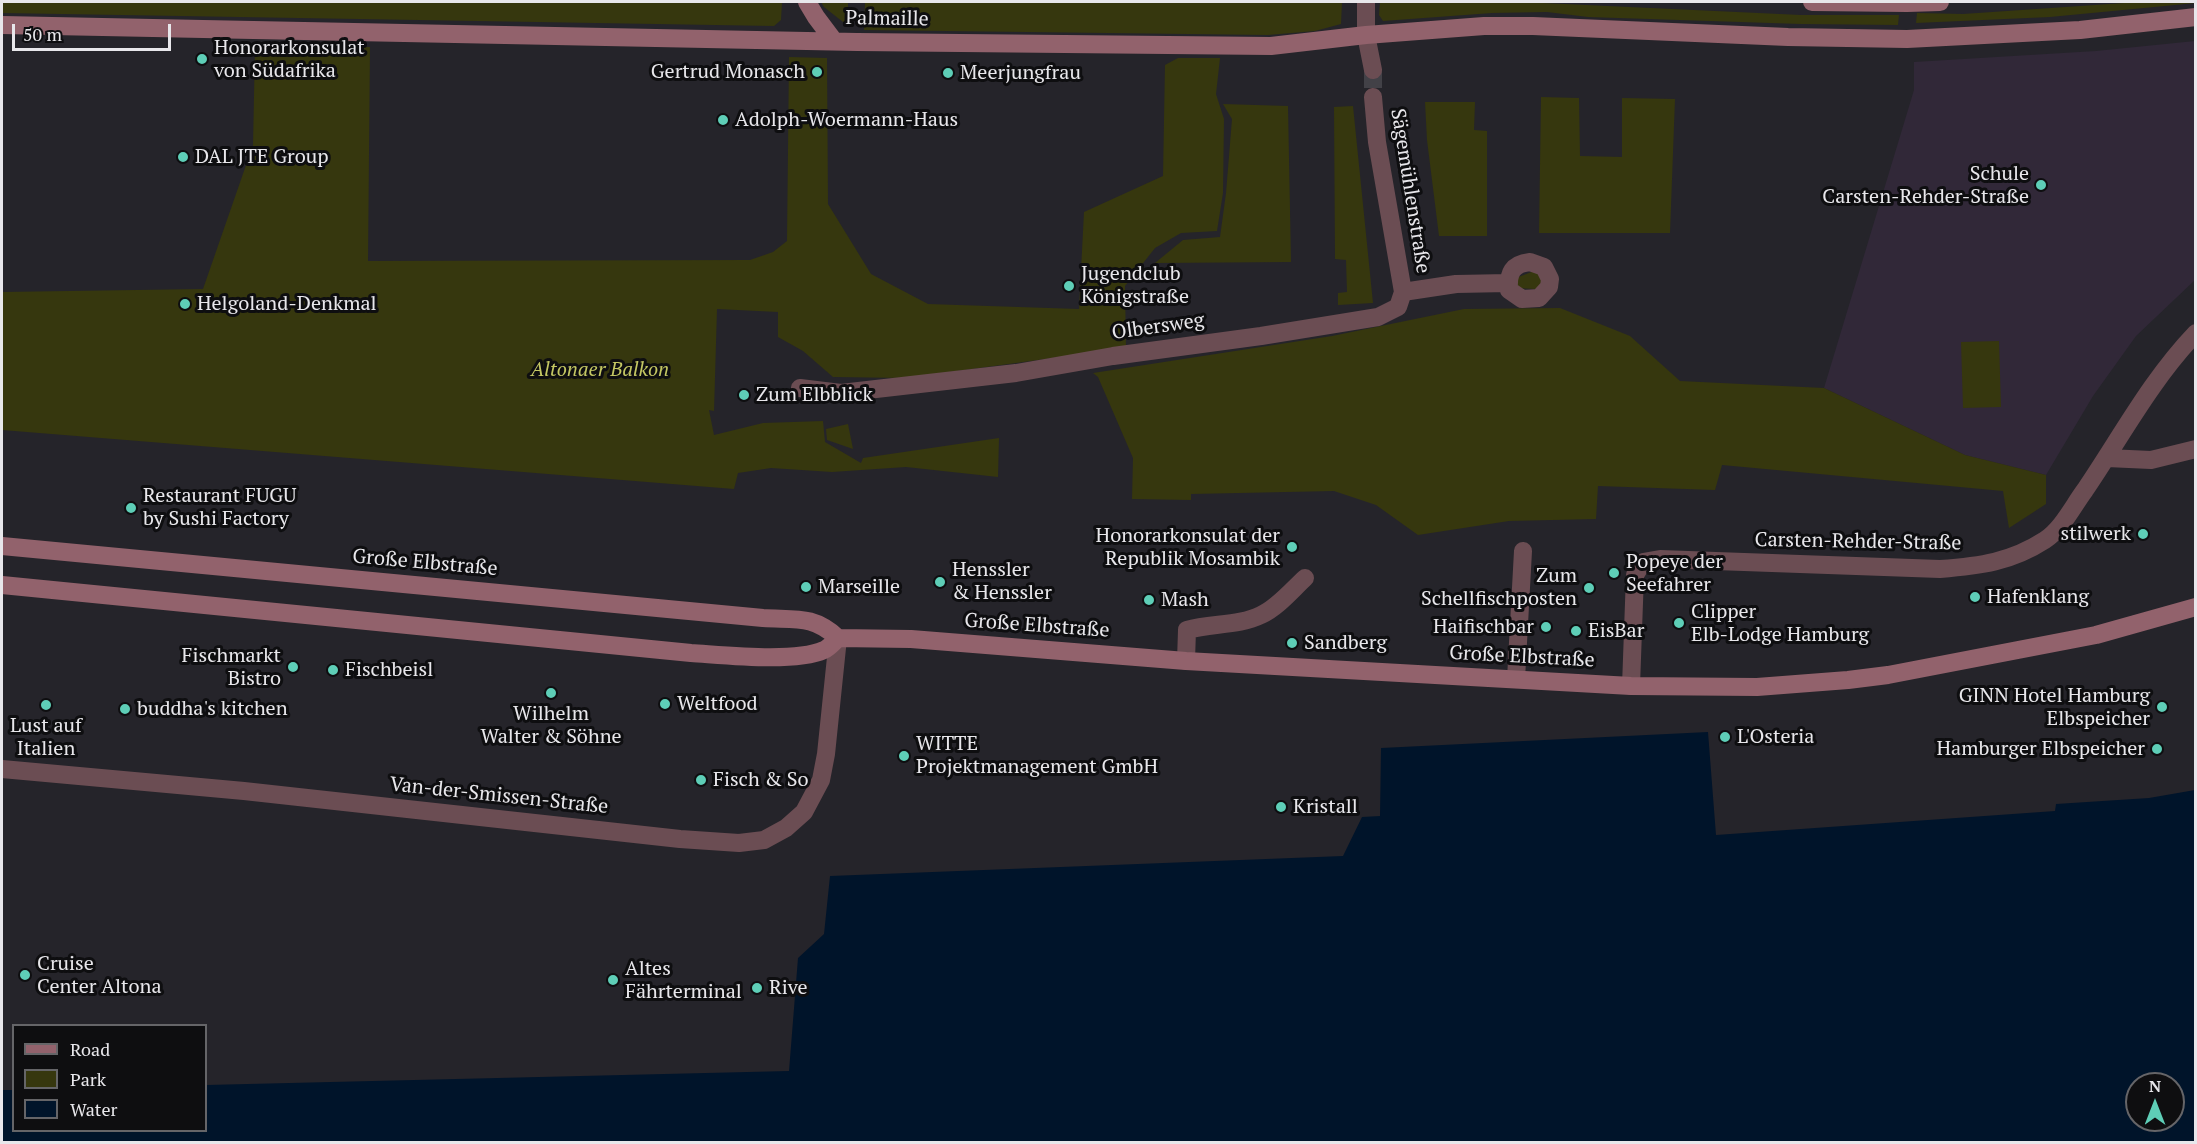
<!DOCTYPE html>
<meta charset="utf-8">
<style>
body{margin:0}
#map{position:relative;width:2197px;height:1144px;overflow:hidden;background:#25242a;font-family:"PT Serif",serif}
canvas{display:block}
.frame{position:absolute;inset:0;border:3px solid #e8e7eb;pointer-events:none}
.legend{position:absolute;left:12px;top:1024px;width:195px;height:108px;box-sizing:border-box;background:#0e0e10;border:2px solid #656568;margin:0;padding:8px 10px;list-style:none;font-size:18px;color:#e8e7eb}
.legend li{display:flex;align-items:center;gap:12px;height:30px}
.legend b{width:30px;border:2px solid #656568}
.north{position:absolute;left:2125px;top:1072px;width:60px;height:60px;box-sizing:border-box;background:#0e0e10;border:2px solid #656568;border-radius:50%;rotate:0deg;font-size:16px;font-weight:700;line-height:24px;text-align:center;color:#e8e7eb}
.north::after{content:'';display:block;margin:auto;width:21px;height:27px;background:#5eceb7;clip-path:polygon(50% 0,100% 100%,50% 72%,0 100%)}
.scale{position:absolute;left:12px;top:24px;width:159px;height:27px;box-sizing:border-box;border:3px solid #e8e7eb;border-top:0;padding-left:8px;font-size:18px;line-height:21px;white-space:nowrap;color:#e8e7eb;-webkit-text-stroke:4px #0e0e10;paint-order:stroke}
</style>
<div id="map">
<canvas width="2197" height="1144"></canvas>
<div class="frame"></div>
<ul class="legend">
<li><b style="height:8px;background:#92626c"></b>Road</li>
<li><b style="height:16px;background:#36370e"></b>Park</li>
<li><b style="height:16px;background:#00142a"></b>Water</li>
</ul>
<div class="north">N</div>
<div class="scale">50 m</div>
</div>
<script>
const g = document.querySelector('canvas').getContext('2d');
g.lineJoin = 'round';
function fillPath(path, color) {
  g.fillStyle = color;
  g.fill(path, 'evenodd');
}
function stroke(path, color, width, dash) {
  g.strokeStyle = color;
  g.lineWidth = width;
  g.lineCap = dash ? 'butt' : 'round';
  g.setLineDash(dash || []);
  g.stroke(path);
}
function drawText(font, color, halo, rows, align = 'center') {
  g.font = font + ' "PT Serif",serif';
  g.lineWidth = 6;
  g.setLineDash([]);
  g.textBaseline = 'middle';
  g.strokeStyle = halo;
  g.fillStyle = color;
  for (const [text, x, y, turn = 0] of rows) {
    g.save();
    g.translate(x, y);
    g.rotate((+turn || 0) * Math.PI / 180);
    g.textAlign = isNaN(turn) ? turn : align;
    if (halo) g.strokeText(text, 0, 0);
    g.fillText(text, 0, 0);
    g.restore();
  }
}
fillPath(new Path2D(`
 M2195 41V280L2136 336 2093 396 2046 475 1965 455 1824 388 1914 90V62L2096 51Z`), '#312838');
fillPath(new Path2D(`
 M2 2H782L781 20 774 26 2 13Z
 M821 2H848V26L824 7Z
 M865 2H1342L1341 24 1315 31 1268 35 864 30Z
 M1380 2H1522L1801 15H1899L1898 25 1801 24 1588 17 1547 12 1492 13 1383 21 1379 15Z
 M2139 2H2195L2196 3 2050 17 1916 23 1917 13 1963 14Z
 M255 47H370L368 261 750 260 773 252 787 241 789 57 827 58 828 204 871 274 928 304 1079 309 1084 212 1163 176 1165 65 1178 58H1220L1216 94 1224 119 1223 193 1217 231 1181 233 1155 248 1125 286 1126 348 906 378 833 377 803 351 778 337V312L717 309 714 411 709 410 714 435 763 423 823 421 825 442 861 463 863 458 999 438 998 477 906 467 832 472 771 468 738 473 734 489 2 430V292L203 289 253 145Z
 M1541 97 1579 98 1580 156 1622 157V98L1675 99 1670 233H1539Z
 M1425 102H1475L1474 130 1487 131V236H1439L1427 140Z
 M1223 104 1288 106 1291 262 1155 263 1183 240 1220 237 1226 193 1232 119Z
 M1353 106 1373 303 1338 305V293L1347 292 1346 260 1335 259 1334 107Z
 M1534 271 1540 273 1543 282 1536 289 1515 288 1516 278Z
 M1560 308 1630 336 1680 381 1824 388 1965 455 2046 475V504L2009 528 2003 491 1722 465 1715 490 1598 486 1596 519 1509 521 1418 535 1376 505 1334 491 1191 494V500L1132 499 1133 458 1098 377 1093 373 1332 336 1464 309Z
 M1999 341 2001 407 1963 408 1961 342Z
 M848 424 853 449 827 440 826 429Z`), '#36370e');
fillPath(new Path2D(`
 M1708 732 1716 835 2055 811 2056 804 2149 798 2195 790V1142H2V1090H13L14 1130H206V1085L789 1071 798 958 824 934 830 876 1343 856 1362 817 1380 816 1381 748ZM2137 1084H2173V1120H2137Z`), '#00142a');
stroke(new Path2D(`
 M1373 70V97`), '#424147', 18, [18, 9]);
stroke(new Path2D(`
 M1366 2V35L1373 70
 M1530 262 1544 267 1550 279 1549 287 1539 298 1522 299 1509 290C1508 273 1512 264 1530 262Z
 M1403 292 1456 284 1508 283
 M800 388 841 393 1016 373 1113 356 1261 336 1378 317 1398 307 1403 292 1377 142 1373 97
 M2107 458 2151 460 2196 449
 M1186 661 1187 630C1211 623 1239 626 1261 615 1277 608 1292 590 1305 578
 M1516 679 1523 551
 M1631 686 1635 575 1643 562 1660 559 1940 569C1980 566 2011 562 2045 540 2062 529 2073 506 2085 490 2121 437 2151 380 2196 333
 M2 769 244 791 680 839 739 843 764 840 786 828 804 812 821 780 826 754 838 638`), '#6b4d53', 18);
stroke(new Path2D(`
 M807 2 816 17 834 41
 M1812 2 1907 3 1940 2
 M2 25 857 42 1271 46 1366 35 1484 26H1533L1788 37 1907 39 2080 30 2196 17
 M2 546 763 618C796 620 813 615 838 638L911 639 1186 661 1631 686 1757 687 1848 680 1888 675 2096 635 2196 607
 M2 585 691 653C724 655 795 663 824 650 829 648 834 642 838 638`), '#92626c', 18);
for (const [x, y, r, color] of [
 [202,59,6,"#5eceb7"],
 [817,72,6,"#5eceb7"],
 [948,73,6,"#5eceb7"],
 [723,120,6,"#5eceb7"],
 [183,157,6,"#5eceb7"],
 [2041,185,6,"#5eceb7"],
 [1069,286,6,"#5eceb7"],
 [185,304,6,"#5eceb7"],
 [744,395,6,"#5eceb7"],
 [131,508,6,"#5eceb7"],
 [2143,534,6,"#5eceb7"],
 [1292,547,6,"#5eceb7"],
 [1614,573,6,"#5eceb7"],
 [940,582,6,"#5eceb7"],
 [806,587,6,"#5eceb7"],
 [1589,588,6,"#5eceb7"],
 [1975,597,6,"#5eceb7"],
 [1149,600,6,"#5eceb7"],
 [1679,623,6,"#5eceb7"],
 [1546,627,6,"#5eceb7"],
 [1576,631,6,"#5eceb7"],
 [1292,643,6,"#5eceb7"],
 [293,667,6,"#5eceb7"],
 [333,670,6,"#5eceb7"],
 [551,693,6,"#5eceb7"],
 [665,704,6,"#5eceb7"],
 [46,705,6,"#5eceb7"],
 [2162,707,6,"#5eceb7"],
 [125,709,6,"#5eceb7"],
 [1725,737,6,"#5eceb7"],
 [2157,749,6,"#5eceb7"],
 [904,756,6,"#5eceb7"],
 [701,780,6,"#5eceb7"],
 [1281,807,6,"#5eceb7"],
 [25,975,6,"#5eceb7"],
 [613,980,6,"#5eceb7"],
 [757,988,6,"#5eceb7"]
]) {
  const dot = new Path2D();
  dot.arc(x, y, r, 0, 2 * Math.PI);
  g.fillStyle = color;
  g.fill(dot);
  stroke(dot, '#0e0e10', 2);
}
drawText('20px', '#e8e7eb', '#0e0e10', [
 ["Palmaille",887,19,1],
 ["Sägemühlenstraße",1410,191,81],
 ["Olbersweg",1158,327,-8],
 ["Carsten-Rehder-Straße",1858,542,1],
 ["Große Elbstraße",425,563,5],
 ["Große Elbstraße",1037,626,4],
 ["Große Elbstraße",1522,657,3],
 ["Van-der-Smissen-Straße",499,796,6]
]);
drawText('20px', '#e8e7eb', '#0e0e10', [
 ["Honorarkonsulat",214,48],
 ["von Südafrika",214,71],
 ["Gertrud Monasch",805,72,"right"],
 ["Meerjungfrau",960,73],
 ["Adolph-Woermann-Haus",735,120],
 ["DAL JTE Group",195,157],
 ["Schule",2029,174,"right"],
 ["Carsten-Rehder-Straße",2029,197,"right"],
 ["Jugendclub",1081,274],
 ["Königstraße",1081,297],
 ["Helgoland-Denkmal",197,304],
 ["Zum Elbblick",756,395],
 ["Restaurant FUGU",143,496],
 ["by Sushi Factory",143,519],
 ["stilwerk",2131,534,"right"],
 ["Honorarkonsulat der",1280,536,"right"],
 ["Republik Mosambik",1280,559,"right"],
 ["Popeye der",1626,562],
 ["Seefahrer",1626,585],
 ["Henssler",952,570],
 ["& Henssler",952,593],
 ["Zum",1577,576,"right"],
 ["Schellfischposten",1577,599,"right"],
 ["Marseille",818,587],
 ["Hafenklang",1987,597],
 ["Mash",1161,600],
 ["Clipper",1691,612],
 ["Elb-Lodge Hamburg",1691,635],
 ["Haifischbar",1534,627,"right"],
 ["EisBar",1588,631],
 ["Sandberg",1304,643],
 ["Fischmarkt",281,656,"right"],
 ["Bistro",281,679,"right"],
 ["Fischbeisl",345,670],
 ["GINN Hotel Hamburg",2150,696,"right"],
 ["Elbspeicher",2150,719,"right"],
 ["Weltfood",677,704],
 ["buddha's kitchen",137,709],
 ["Wilhelm",551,714,"center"],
 ["Walter & Söhne",551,737,"center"],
 ["Lust auf",46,726,"center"],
 ["Italien",46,749,"center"],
 ["L'Osteria",1737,737],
 ["WITTE",916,744],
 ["Projektmanagement GmbH",916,767],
 ["Hamburger Elbspeicher",2145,749,"right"],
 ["Fisch & So",713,780],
 ["Kristall",1293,807],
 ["Cruise",37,964],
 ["Center Altona",37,987],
 ["Altes",625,969],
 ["Fährterminal",625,992],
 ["Rive",769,988]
], 'left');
drawText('italic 20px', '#c4c763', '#0e0e10', [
 ["Altonaer Balkon",600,370]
]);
</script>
